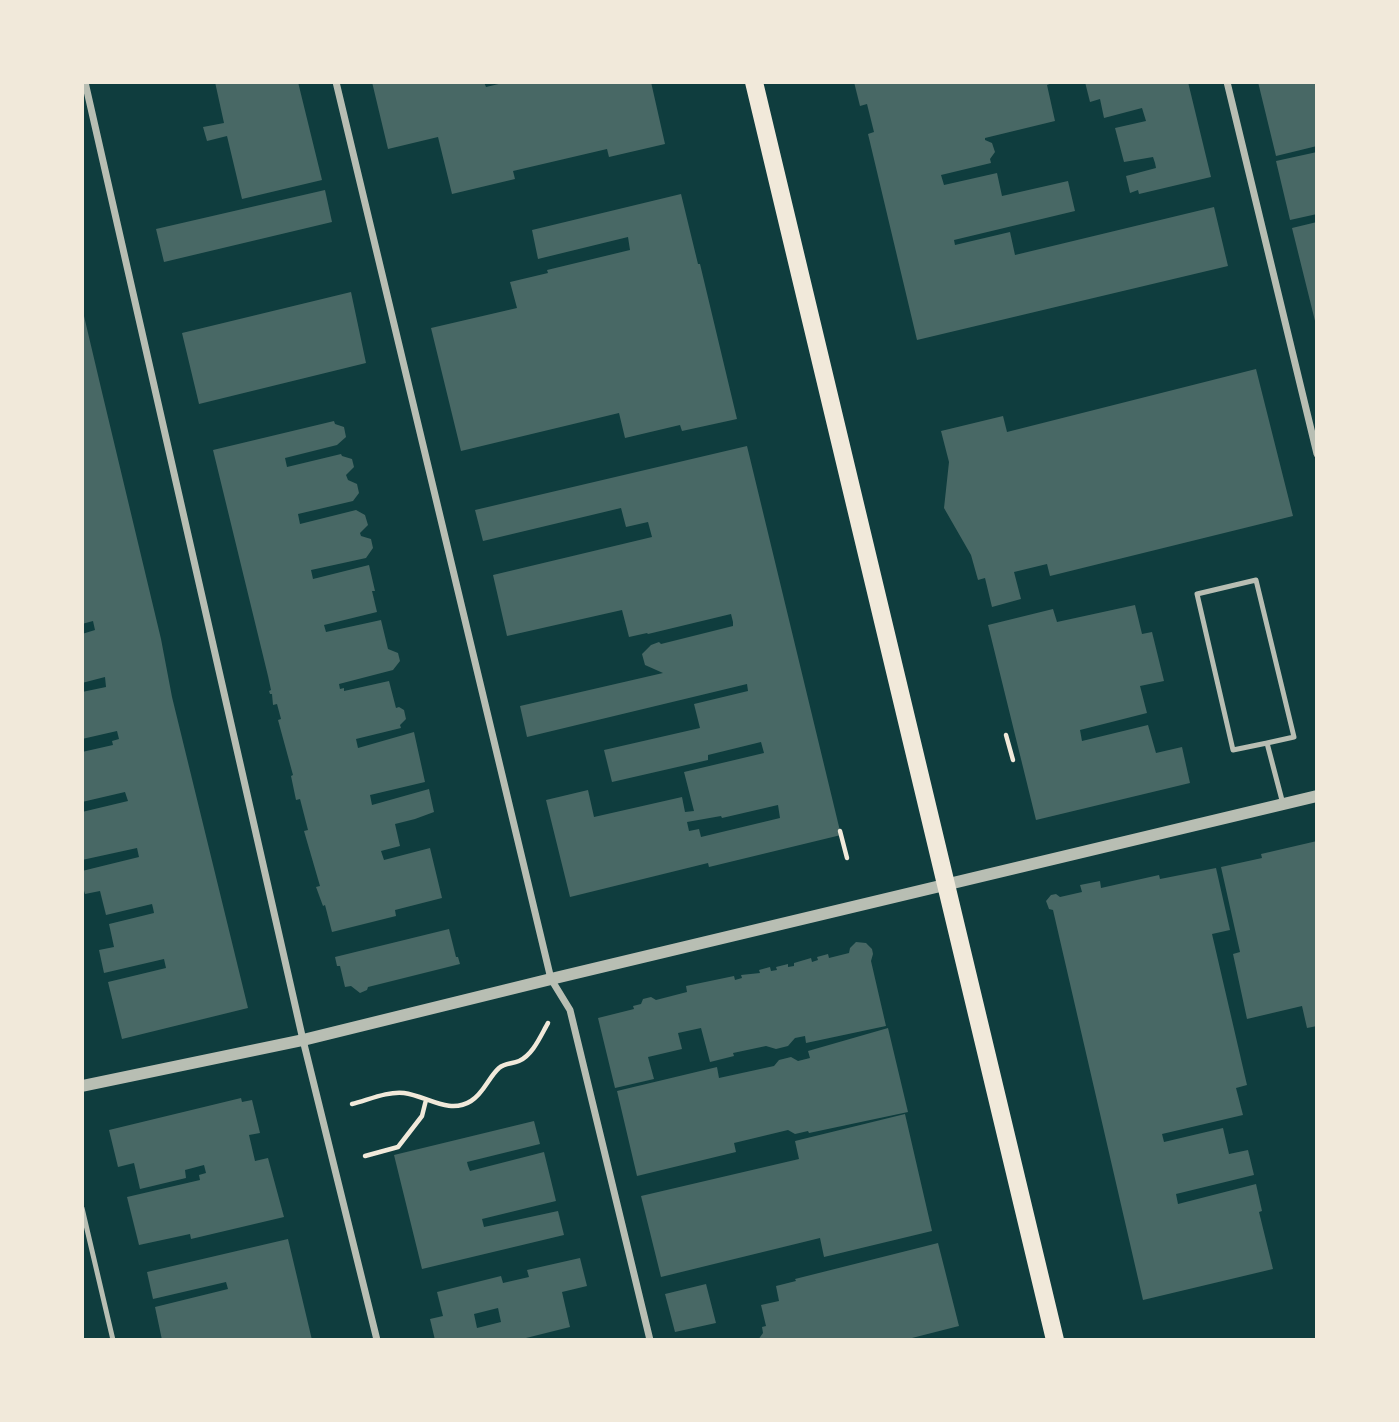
<!DOCTYPE html>
<style>
body{margin:0}
#map{position:relative;width:1399px;height:1422px;overflow:hidden;background:#0f3d3e;font-family:Barlow,sans-serif}
canvas{display:block}
.frame{position:absolute;inset:0;border:84px solid #f1e9da;pointer-events:none}
</style>
<div id="map">
<canvas width="1399" height="1422"></canvas>
<div class="frame"></div>
</div>
<script>
const g = document.querySelector('canvas').getContext('2d');
g.lineJoin = 'round';
function fillPath(path, color) {
  g.fillStyle = color;
  g.fill(path, 'evenodd');
}
function stroke(path, color, width, dash) {
  g.strokeStyle = color;
  g.lineWidth = width;
  g.lineCap = dash ? 'butt' : 'round';
  g.setLineDash(dash || []);
  g.stroke(path);
}
fillPath(new Path2D(`
 M215 82H298L322 180 242 199 227 136 207 141 203 127 224 123Z
 M372 82H484L486 87 507 82H651L665 144 609 157 607 149 513 171 515 179 452 194 438 137 388 149Z
 M854 82H1055L1047 85 1055 121 985 138V140L992 143 995 152 990 159 991 163 941 175 944 185 997 173 1002 196 1068 181 1075 211 954 240 955 245 1010 232 1015 255 1214 207 1228 266 917 340 868 134 874 132 867 104 860 106Z
 M1085 82H1188L1211 177 1139 194 1138 190 1130 193 1126 176 1156 168 1155 163 1153 157 1124 162 1115 128 1146 121 1142 108 1104 118 1100 99 1090 102Z
 M1258 82H1317V111H1315L1317 115V146L1276 156Z
 M1317 152V214L1290 220 1276 161Z
 M325 190 332 222 164 262 156 229Z
 M681 194 698 264H700L737 419 682 431 680 425 625 438 619 413 461 451 431 328 517 308 510 282 548 273 547 270 630 250 628 237 538 259 532 230Z
 M1317 222V325H1316L1292 228Z
 M351 292 366 363 199 404 182 333Z
 M82 316H84L101 388 161 639 172 697 248 1008 122 1039 108 982 166 968 164 959 104 973 99 950 114 947 109 924 154 913 153 908 152 904 106 915 100 891 85 894 82 884V871L139 857 137 848 82 860V812L128 801 125 792 82 802V752L113 745 112 741 119 739 117 731 82 739V692L106 687 105 677 82 683V634L95 630 93 621 82 624Z
 M1256 369 1293 516 1050 576 1047 564 1014 572 1021 599 992 607 985 578 978 580 971 555 944 508 949 462 941 431 1003 416 1007 432Z
 M334 421 335 424 344 427 346 437 337 445 285 458 287 467 341 454 342 456 352 459 354 467 346 475 348 480 357 484 359 493 353 501 298 514 300 524 356 510 365 515 368 525 360 533 361 536 371 539 373 548 366 558 311 570 313 579 369 565 375 591H372L377 612 324 625 326 632 381 620 388 649 398 653 400 661 393 670 339 684 340 689 344 688V691L389 681 396 708 399 707 404 710 406 719 400 725 401 728 356 739 358 748 414 732 425 782 370 795 372 805 429 789 434 812 415 819 395 824 400 846 381 851 384 860 430 848 442 898 395 910 396 916 332 932 325 905 323 906 316 887 320 886 304 831 308 830 300 799 296 800 291 776 293 775 278 720 281 719 277 704 273 705 272 694H270L269 691 271 690 268 676 213 450Z
 M747 446 841 835 709 867 708 863 570 897 546 800 588 790 594 817 682 797 685 812 694 811 684 772 764 753 761 742 708 755V760L612 782 604 750 700 728 694 704 748 691 747 684 527 737 520 706 663 673 645 665 642 654 651 645 659 642 661 644 733 626V622L731 614 648 634 647 633 629 637 622 610 507 636 493 575 652 537 648 522 626 527 621 508 483 541 475 510ZM778 805 780 818 701 837 699 829 689 831 687 822 721 816 722 818Z
 M1135 605 1142 634 1152 632 1164 681 1140 686 1147 713 1080 730 1082 741 1148 725 1156 753 1182 747 1190 783 1036 820 988 625 1053 609 1057 622Z
 M1317 841V1026L1307 1028 1302 1006 1247 1019 1233 954 1240 952 1221 867 1262 858 1261 854Z
 M1216 868 1230 930 1212 934 1247 1085 1236 1088 1243 1115 1162 1134 1164 1142 1223 1128 1229 1154 1248 1150 1254 1175 1176 1194 1178 1204 1256 1184 1262 1211 1259 1212 1273 1269 1143 1300 1053 910 1049 909 1046 901 1051 895 1056 894 1060 897 1082 892 1080 885 1100 881 1101 888 1159 875 1160 879Z
 M449 929 456 957H458L460 964 368 987 367 990 360 993 351 986 345 987 340 966H337L335 957Z
 M856 942 866 943 872 949 873 954 871 961 886 1026 806 1043 805 1036 795 1038 788 1046 776 1049 766 1046 733 1053 734 1056 710 1062 701 1028 678 1033 682 1049 648 1057 654 1079 615 1088 598 1018 634 1009 633 1006 641 1004 643 999 651 997 656 1000 687 992 686 986 734 976 735 980 742 978 741 975 760 973 759 970 770 967 771 971 777 970 776 967 788 964V967L794 966V963L811 958 812 962 818 960 817 957 828 954 829 958 849 953 850 948Z
 M888 1028 908 1112 809 1133 808 1131 795 1134 788 1130 734 1143 736 1152 637 1176 617 1091 717 1067 719 1078 774 1066 779 1060 791 1057 798 1061 810 1058 808 1051Z
 M241 1098 242 1102 252 1100 260 1133 249 1135 255 1161 268 1158 284 1217 191 1239 190 1234 139 1245 127 1197 200 1180 199 1175 206 1173 204 1165 185 1170 186 1178 140 1189 134 1163 118 1167 109 1130Z
 M905 1114 932 1231 824 1257 820 1238 661 1277 641 1196 799 1159 795 1141Z
 M534 1121 540 1144 467 1162 468 1166 470 1171 544 1152 556 1201 482 1219 484 1227 558 1211 564 1235 422 1269 394 1155Z
 M288 1239 312 1340H239V1338L232 1340H162L155 1307 228 1289 226 1282 153 1299 147 1272Z
 M938 1243 959 1326 912 1338 911 1340H758L763 1333 762 1327 766 1326 761 1305 779 1301 776 1286 796 1281 795 1279Z
 M580 1258 587 1286 562 1292 570 1327 518 1340H435L430 1319 443 1316 437 1292 501 1276 503 1283 529 1277 527 1270ZM498 1308 501 1322 477 1328 474 1314Z
 M706 1284 716 1323 675 1332 665 1294Z`), '#486865');
stroke(new Path2D(`
 M1006 735 1013 760
 M840 831 847 858
 M352 1104C368 1100 388 1091 404 1093 427 1096 449 1115 471 1101 484 1093 488 1078 499 1068 505 1063 512 1064 519 1061 533 1055 541 1035 548 1023
 M365 1156 398 1147 422 1116 426 1100`), '#f1e9da', 4.5);
stroke(new Path2D(`
 M1267 743 1294 737 1256 580 1197 594 1233 750 1267 743 1283 804
 M82 1208 113 1340`), '#b8beb3', 5);
stroke(new Path2D(`
 M85 82 303 1040 377 1340
 M336 82 551 979 570 1010 650 1340
 M1227 82 1317 454`), '#b8beb3', 7);
stroke(new Path2D(`
 M82 1086 303 1040 551 979 1317 796`), '#b8beb3', 12);
stroke(new Path2D(`
 M754 82 1055 1340`), '#f1e9da', 18);
</script>
